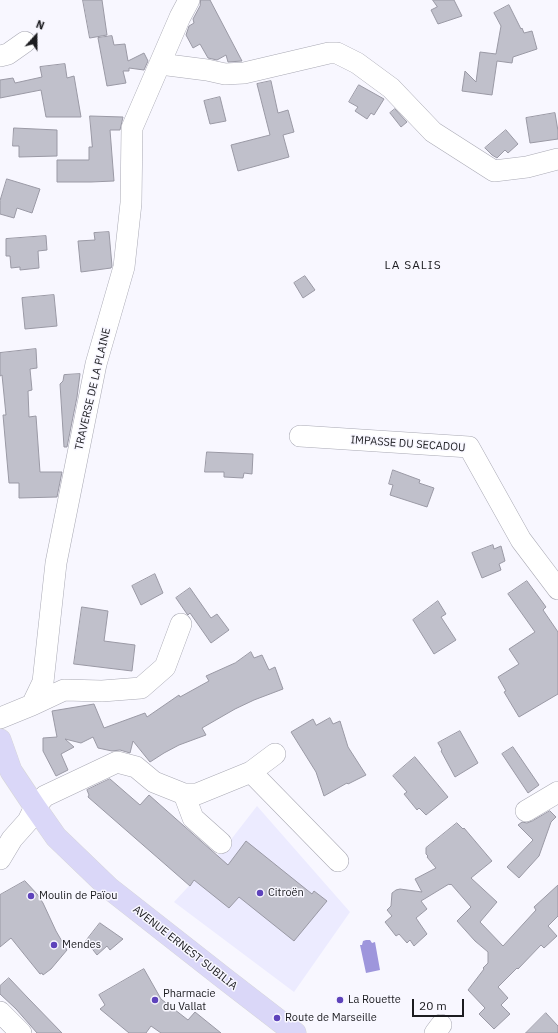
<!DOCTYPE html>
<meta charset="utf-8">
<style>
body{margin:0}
#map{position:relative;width:558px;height:1033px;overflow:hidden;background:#f8f7ff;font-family:"IBM Plex Sans",sans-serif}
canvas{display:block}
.north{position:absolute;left:16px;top:16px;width:40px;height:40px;-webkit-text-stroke:3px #f8f7ff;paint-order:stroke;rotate:21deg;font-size:11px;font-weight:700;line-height:16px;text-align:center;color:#1c1c20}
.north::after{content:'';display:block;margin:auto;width:14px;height:18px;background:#1c1c20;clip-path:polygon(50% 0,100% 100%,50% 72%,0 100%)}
.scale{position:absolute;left:412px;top:999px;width:52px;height:18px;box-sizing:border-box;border:2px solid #1c1c20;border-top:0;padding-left:5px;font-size:12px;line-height:14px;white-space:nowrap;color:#1c1c20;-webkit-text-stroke:3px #f8f7ff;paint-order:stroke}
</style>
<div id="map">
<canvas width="558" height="1033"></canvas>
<div class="north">N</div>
<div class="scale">20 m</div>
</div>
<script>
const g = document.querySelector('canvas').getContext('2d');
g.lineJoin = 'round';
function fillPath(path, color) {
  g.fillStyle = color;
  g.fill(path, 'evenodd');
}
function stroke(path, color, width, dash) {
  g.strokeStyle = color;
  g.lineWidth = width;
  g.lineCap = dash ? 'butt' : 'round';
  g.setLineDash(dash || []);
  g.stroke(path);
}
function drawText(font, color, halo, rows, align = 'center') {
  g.font = font + ' "IBM Plex Sans",sans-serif';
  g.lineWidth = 3;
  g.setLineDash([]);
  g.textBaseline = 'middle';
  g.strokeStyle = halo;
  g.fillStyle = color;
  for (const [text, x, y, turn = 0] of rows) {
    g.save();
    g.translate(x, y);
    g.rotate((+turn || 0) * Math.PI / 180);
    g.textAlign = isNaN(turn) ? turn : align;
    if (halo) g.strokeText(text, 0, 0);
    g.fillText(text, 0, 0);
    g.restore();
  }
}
fillPath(new Path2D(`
 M257 806 350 912 294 992 174 902 226 846Z`), '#ecebff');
fillPath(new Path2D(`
 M366 940H370L372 943 375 942 380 970 366 973 360 945H362L363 941Z`), '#9e96dc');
const building = new Path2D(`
 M83 0H102L107 35 90 38Z
 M201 0H210L242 61 228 62 226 55 217 60 208 58 200 44 193 48 186 35 189 26 194 23 193 19 200 6Z
 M433 0H454L462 16 438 24 431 10 437 7Z
 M509 5 521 29 522 28 524 33 532 31 537 49 513 57 512 63 497 61 492 95 462 91 465 71 476 82 480 52 496 54 501 26 494 13Z
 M112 36 114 45 125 44 128 61 144 53 148 61 144 70 129 68V71H123L126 83 107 86 98 38Z
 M65 64 67 78 74 76 81 117H46L41 90 0 98V80L13 78 15 83 42 77 40 67Z
 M271 81 278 113 288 110 294 132 283 135 289 157 238 171 231 145 270 135 257 84Z
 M359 85 384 99 374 115 371 113 367 119 355 111 358 107 349 102Z
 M220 97 226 121 210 124 204 101Z
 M395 109 407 122 401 127 390 113Z
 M555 113 558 131V139L530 143 526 118Z
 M90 116 123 117 120 130H110L114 181 91 182H57V160H89V147H92Z
 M14 128 57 130V156L19 157V146H13Z
 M506 130 518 144 508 153 505 150 497 158 492 155 485 148Z
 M7 179 40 189 32 213 17 208 14 218 0 214V201Z
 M109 232 112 266 111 268 81 272 78 241 95 240 94 233Z
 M46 236 47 250 38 251 39 268 20 270V267L11 268 10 256H6V239Z
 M305 276 315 290 303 298 294 283Z
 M54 295 57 326 25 329 22 298Z
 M36 349 37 368 30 369 32 390 28 391 29 417 36 416 40 472H62L57 497 19 498V483H9L3 415H6L2 375 0 376V353Z
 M80 374 77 397 67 447H64L60 384 63 381 64 375Z
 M207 452 253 454 252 474 244 473 243 478 224 477V472H205Z
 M393 470 420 480 419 483 434 488 427 507 390 495 393 485 389 484Z
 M493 545 494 549 501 546 505 561 499 564 501 570 482 578 472 553Z
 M155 574 163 593 141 605 132 586Z
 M527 581 546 607 543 610 558 632V694L519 717 504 692 506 691 498 677 519 664 509 649 535 632 508 594Z
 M190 588 211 618 217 614 229 630 211 643 190 613 188 615 187 614 176 598Z
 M438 601 446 614 441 617 456 640 434 654 413 620Z
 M82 607 108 611 104 641 135 645 132 671 74 664Z
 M251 652 254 658 262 655 269 670 275 667 283 689 254 700 235 709 202 728 206 735 179 745 164 753 150 762 133 741 130 753 120 750 112 751 98 748 93 737 81 743 65 739 74 747 61 754 68 770 56 776 43 751V738L57 737 52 711 94 704 104 728 145 713 147 717 179 695 180 697 209 681 206 676 235 663Z
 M330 718 333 724 340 721 348 747 366 775 348 784 347 783 324 796 316 772 291 732 313 719 316 725Z
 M460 731 478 763 455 777 441 751 442 750 438 743Z
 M513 747 539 785 528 793 502 754Z
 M415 757 448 797 426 815 419 808 417 810 404 794 407 792 393 776Z
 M110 779 140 805 149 795 228 865 246 841 312 894 314 891 327 901 294 941 239 897 229 908 194 880 190 886 88 797 89 795 87 790Z
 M550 811 556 817 551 822 539 856 519 878 507 867 533 840 518 825 522 822 527 823 532 821Z
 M457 823 463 829 464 828 492 861 471 878 497 902 480 922 503 946 536 910 534 907 558 885V916L548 926 557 936 544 948 541 945 518 969 517 968 498 987 508 998 501 1005 510 1014 494 1029 479 1014 485 1008 468 990 484 969 483 968 488 963V952L475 941 457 921 471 907 451 884 450 885 449 884 421 901 427 909 416 918 427 934 414 946 410 940 407 943 399 934 396 936 385 922 392 916 387 910 391 906 392 893 396 890 400 889 422 892 415 879 436 868 427 857 428 856 426 854V848Z
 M25 881 37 894 43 903 56 931 67 950 51 969 43 975 42 973 40 974 11 938 0 947V895Z
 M100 923 123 939 110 950 107 946 97 955 86 941Z
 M144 969 161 999 188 1020 195 1012 221 1033H161L151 1026 146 1033H129L100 1009 105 1005 99 995Z
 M9 978 28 998 62 1033H37L16 1009 0 994V986Z
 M546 1013 558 1026V1033H526Z`);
fillPath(building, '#c0c0cb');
stroke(building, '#9a99a5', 1);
const minor = new Path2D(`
 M0 56 8 54 25 42
 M160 64 207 70 225 74 244 73 329 53H337L357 63 391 88 433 132 494 171 527 167 558 159
 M300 436 469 447 521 540 558 589
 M32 705 64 690 102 691 141 688 165 667 181 624
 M0 718 32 705 43 682 56 563 96 364 124 267 131 203 132 128 180 17 189 0
 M251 772 338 861
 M184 794H197L251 772 275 754
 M526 811 558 792
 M0 859 12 839 28 821 35 807 45 796 117 762 136 767 154 782 184 794 193 818 221 843
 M0 1012 21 1033
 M435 1033 441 1025`);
const major = new Path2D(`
 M0 740 11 771 35 807 56 837 109 888 225 979 295 1033`);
stroke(minor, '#a9a9b4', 22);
stroke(major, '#d6d6d7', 23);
stroke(minor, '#fff', 21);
stroke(major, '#dad7f8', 22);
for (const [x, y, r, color] of [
 [260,893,4,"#5e43bb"],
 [31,896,4,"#5e43bb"],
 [54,945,4,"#5e43bb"],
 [155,1000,4,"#5e43bb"],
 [340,1000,4,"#5e43bb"],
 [277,1018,4,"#5e43bb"]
]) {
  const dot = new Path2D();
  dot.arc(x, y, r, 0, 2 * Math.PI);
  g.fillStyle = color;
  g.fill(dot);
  stroke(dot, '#f8f7ff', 1.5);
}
drawText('11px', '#1c1c20', '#f8f7ff', [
 ["TRAVERSE DE LA PLAINE",93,389,-77],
 ["IMPASSE DU SECADOU",408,444,4],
 ["AVENUE ERNEST SUBILIA",185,948,38]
]);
drawText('11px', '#1c1c20', '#f8f7ff', [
 ["Citroën",268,893],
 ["Moulin de Païou",39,896],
 ["Mendes",62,945],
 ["Pharmacie",163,994],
 ["du Vallat",163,1007],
 ["La Rouette",348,1000],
 ["Route de Marseille",285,1018]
], 'left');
g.letterSpacing = '1px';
drawText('12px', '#1c1c20', '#f8f7ff', [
 ["LA SALIS",413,266]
]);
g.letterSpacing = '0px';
</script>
